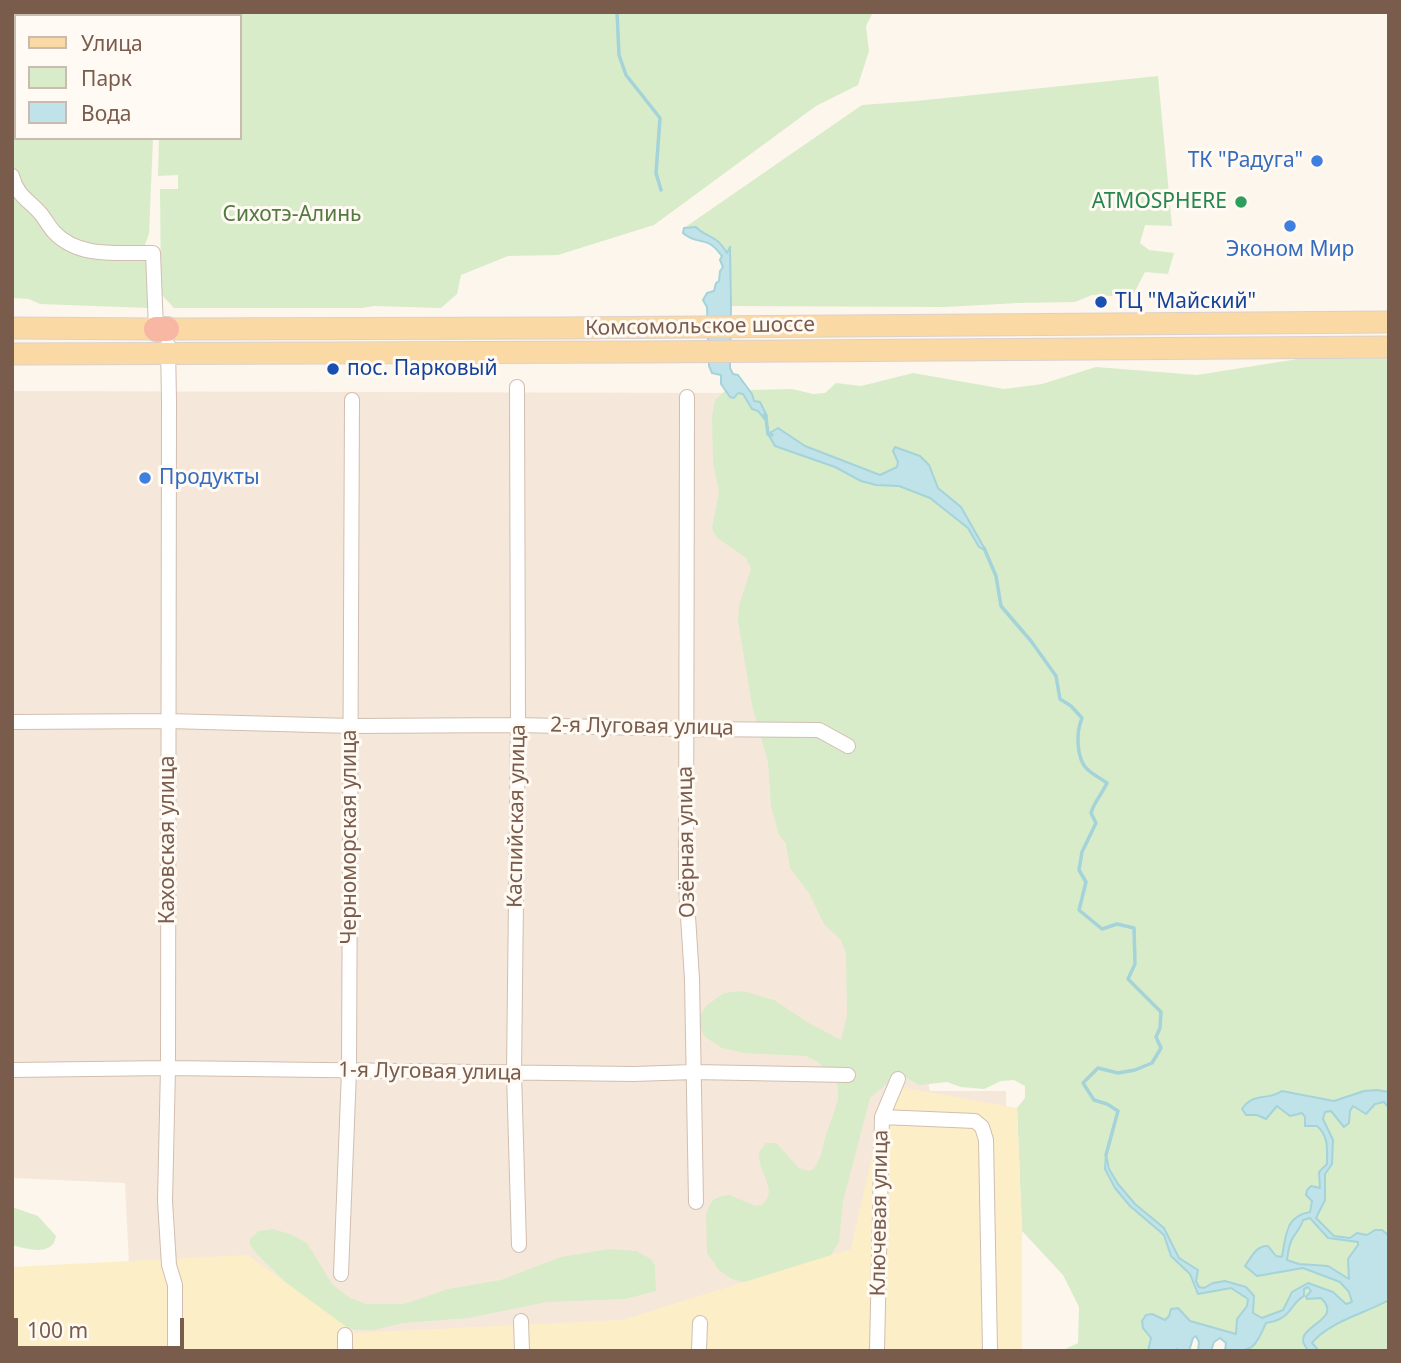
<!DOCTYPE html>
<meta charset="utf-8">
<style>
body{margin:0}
#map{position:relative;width:1401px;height:1363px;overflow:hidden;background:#fdf6ec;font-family:"Noto Sans",sans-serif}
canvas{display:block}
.frame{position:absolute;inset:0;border:14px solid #7a5c4d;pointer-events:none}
.legend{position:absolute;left:14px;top:14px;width:228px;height:126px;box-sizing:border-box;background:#fffaf3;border:2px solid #cabbb1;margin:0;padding:9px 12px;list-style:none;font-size:21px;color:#7a5c4d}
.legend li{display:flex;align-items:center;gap:14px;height:35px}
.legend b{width:35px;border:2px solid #cabbb1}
.scale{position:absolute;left:14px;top:1318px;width:170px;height:32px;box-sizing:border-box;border:4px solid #7a5c4d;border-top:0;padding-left:9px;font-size:21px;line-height:24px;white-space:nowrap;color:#7a5c4d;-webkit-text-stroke:5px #fffaf3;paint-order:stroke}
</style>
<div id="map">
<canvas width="1401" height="1363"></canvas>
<div class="frame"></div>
<ul class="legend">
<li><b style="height:9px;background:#fbd9a5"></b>Улица</li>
<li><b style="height:19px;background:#d8ecc9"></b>Парк</li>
<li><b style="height:19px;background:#bfe3e8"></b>Вода</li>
</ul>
<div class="scale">100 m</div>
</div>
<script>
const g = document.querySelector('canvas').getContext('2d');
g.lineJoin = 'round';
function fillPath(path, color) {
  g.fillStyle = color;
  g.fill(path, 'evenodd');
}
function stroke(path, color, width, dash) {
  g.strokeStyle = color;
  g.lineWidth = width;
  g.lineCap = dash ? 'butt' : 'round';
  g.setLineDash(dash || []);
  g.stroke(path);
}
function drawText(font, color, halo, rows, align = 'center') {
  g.font = font + ' "Noto Sans",sans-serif';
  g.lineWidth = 6;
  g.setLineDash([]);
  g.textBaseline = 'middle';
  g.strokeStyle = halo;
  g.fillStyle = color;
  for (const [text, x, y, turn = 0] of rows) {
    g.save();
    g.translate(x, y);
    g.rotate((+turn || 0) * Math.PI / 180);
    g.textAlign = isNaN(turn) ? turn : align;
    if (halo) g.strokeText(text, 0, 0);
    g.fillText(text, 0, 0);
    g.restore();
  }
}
fillPath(new Path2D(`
 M12 391 726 393 861 759 930 1091H1006L1009 1351H130L129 1266 125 1183 12 1178Z`), '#f5e8da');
fillPath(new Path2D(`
 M12 12H873L866 26 869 51 858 85 816 106 654 225 558 255 508 256 461 275 457 294 441 308 374 306 362 308H174L161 294 160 189H178V175L158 176 159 138H240V16H16V84L12 92Z
 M1158 76 1172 226 1145 225 1140 243 1149 250 1174 253 1168 274 1145 272 1132 297 1092 295 1075 302 1018 303 945 307 731 306 730 249 727 254C724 249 721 243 716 240 709 235 702 234 696 227L684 228 862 105 916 101Z
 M16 94V138H153L149 234 143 250 70 244 16 185 12 167V101Z
 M12 195 19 197 68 247 147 258 148 308 40 304 29 299 12 298Z
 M1367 348 1389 351V1092L1377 1090 1364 1091 1334 1101 1293 1092 1255 1097 1246 1115H1257L1266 1119 1277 1106 1302 1113C1307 1120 1315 1123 1321 1129 1329 1138 1327 1153 1327 1165L1319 1172 1320 1188 1312 1201 1310 1212 1287 1227 1282 1257H1276L1268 1246 1257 1276 1303 1268 1341 1282 1349 1292 1352 1302 1346 1304 1333 1292 1308 1283 1292 1292 1283 1310 1262 1318 1253 1313 1254 1296 1246 1287 1213 1283 1204 1288 1199 1287 1196 1281 1198 1270 1179 1258 1164 1228 1135 1204 1118 1184 1109 1169 1106 1158 1105 1169 1115 1188 1130 1206 1164 1235 1171 1256 1190 1274 1198 1294 1231 1288 1248 1299 1247 1306 1237 1319 1236 1334 1169 1316 1165 1320 1143 1328 1151 1338 1148 1351H1061L1078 1343 1079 1307 1063 1275 1022 1231 1017 1108 1025 1098V1086L1014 1080 1001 1081 984 1089 961 1087 947 1082 919 1085 905 1077 888 1083 870 1098 843 1202 839 1242 831 1255 822 1262 769 1279 743 1282 732 1279 719 1270 707 1253 706 1215 708 1208 713 1200 721 1196 729 1195 756 1206 762 1205C777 1192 763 1178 760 1163 759 1159 759 1156 759 1152L766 1143H776L799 1168 809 1171 814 1169 821 1155 825 1138 838 1100V1087L834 1078 818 1062 806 1056 744 1053 722 1048 705 1037 698 1024 701 1014 707 1005 724 993 743 991 774 1000 807 1022 841 1040 847 1015 846 952 840 939 824 924 809 893 790 868 786 843 779 835 771 806 768 762 752 705 738 621 739 605 751 569 746 558 716 537 712 528 719 492 713 462 712 417 715 400 726 390 730 397 738 393 743 394 752 409 754 402 749 390 792 389 813 394 825 393 836 383 861 386 913 373 1004 389 1042 384 1096 367 1197 375ZM778 428 805 446 880 475 897 467 898 462 929 465 938 488 961 507 979 547 968 528 930 498 898 485H876L861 481 835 467 775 446Z
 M1385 1102 1389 1108V1236L1382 1230H1375L1367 1235 1357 1233 1351 1238 1334 1236 1316 1218 1325 1200V1174L1332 1164 1333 1140 1323 1119 1325 1112 1331 1110 1349 1122 1350 1111 1353 1106Z
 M12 1207 38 1216 56 1236C53 1257 27 1249 12 1245Z
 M1310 1218 1328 1238 1359 1242 1358 1245 1348 1259 1350 1279 1328 1266 1298 1264 1287 1260C1288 1252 1289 1242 1294 1236 1298 1230 1301 1227 1303 1220Z
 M273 1229 290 1234 307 1243 332 1284 350 1298 366 1304H404L448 1289 501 1280 561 1257 609 1249 636 1251 651 1259 655 1266 656 1291 625 1299 547 1302 468 1318 403 1323 374 1330H356L332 1323 315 1311 256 1253 250 1245V1239L259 1231Z
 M1308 1287 1311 1291 1306 1297 1321 1298C1347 1323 1284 1326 1309 1351H1247L1258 1342 1266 1323C1272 1322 1278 1321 1283 1317 1292 1311 1294 1301 1304 1296V1289Z
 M1389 1300V1351H1319L1312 1342C1330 1320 1365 1314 1389 1300Z`), '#d8ecc9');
fillPath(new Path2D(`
 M888 1085 1017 1108 1022 1231V1351H12V1267L248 1255 355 1333 622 1320 851 1249Z`), '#fcefc7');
const water = new Path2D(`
 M696 227C702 234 709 235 716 240 721 243 724 248 727 253L730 247 731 306 730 368 733 374 738 375 752 394 754 401 760 402 767 416 765 420 758 411 752 409 743 394 738 393 734 398 730 397 721 384V375L712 373 709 366 707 307 703 300 707 293 714 291 716 283 719 281 720 271 723 267 720 260 722 256C719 253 717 249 714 247 705 238 695 244 683 233L684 228Z
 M778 428 805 446 880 475 897 467 898 462 893 451 895 447 920 456 929 465 938 488 961 507 986 551 979 547 968 528 930 498 899 486 876 485 861 481 835 467 775 446 768 434Z
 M1377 1090 1389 1092V1108L1384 1102 1375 1104 1366 1114 1353 1106 1350 1111 1349 1123 1344 1127 1331 1111 1325 1112 1323 1119 1333 1140 1332 1164 1325 1174V1200L1316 1218 1334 1236 1350 1238 1357 1233 1367 1235 1375 1230H1382L1389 1236V1300C1366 1313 1328 1322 1312 1343L1319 1351H1309C1284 1326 1347 1323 1321 1298L1307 1299 1306 1297 1311 1291 1308 1287 1304 1289V1296C1294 1301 1292 1311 1283 1317 1278 1321 1272 1322 1266 1323 1254 1349 1254 1351 1225 1351L1226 1343 1220 1338 1214 1342 1211 1351H1198L1199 1342 1196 1336 1193 1338 1189 1351H1178L1177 1349V1351H1148L1151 1338 1143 1328 1142 1321 1146 1315 1152 1314 1165 1320 1169 1316 1171 1309 1178 1308 1190 1321 1236 1334 1237 1319 1247 1306 1248 1299 1231 1288 1198 1294 1190 1274 1171 1256 1164 1235 1130 1206 1115 1188 1105 1169 1106 1154 1109 1169 1118 1184 1135 1204 1164 1228 1179 1258 1198 1270 1196 1281 1199 1287 1204 1288 1213 1283 1225 1281 1246 1287 1254 1296 1253 1313 1262 1318 1283 1310 1292 1292 1308 1283 1333 1292 1346 1304 1352 1302 1349 1292 1340 1282 1303 1268 1257 1276 1245 1266C1251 1258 1256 1245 1268 1246L1276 1256 1282 1257C1286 1236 1285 1216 1310 1212L1312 1201 1306 1195 1307 1190 1311 1186 1320 1188 1319 1172 1327 1164C1327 1150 1329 1136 1317 1126H1305V1117L1302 1113 1290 1116 1277 1106 1266 1119 1257 1115H1246L1242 1109C1253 1092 1267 1101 1282 1091L1334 1101 1364 1091ZM1310 1218 1328 1238 1358 1242V1245L1348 1259 1349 1279 1328 1266 1299 1264 1287 1260C1288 1252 1289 1242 1294 1236 1298 1230 1301 1227 1303 1220Z`);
fillPath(water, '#bfe3e8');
stroke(water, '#a5d3da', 2);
stroke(new Path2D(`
 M617 12 619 55 626 75 660 118 656 173 661 190
 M764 415 766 418 768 434 772 435
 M984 548 996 576 1001 606 1031 641 1056 676 1060 699 1071 706 1082 718C1076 732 1076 758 1087 769 1092 774 1100 778 1107 783 1102 794 1094 802 1091 813L1096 823 1082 852 1079 870 1086 882 1079 910 1102 929 1117 924 1134 928 1135 964 1128 979 1161 1012 1160 1028 1156 1037 1161 1048 1152 1063 1135 1070 1118 1073 1098 1068 1083 1083 1094 1100 1107 1104 1118 1111 1106 1155`), '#a5d3da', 3.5);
const street = new Path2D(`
 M19 12V16
 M12 97 16 90
 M12 176C17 196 29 200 41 214 46 220 49 227 54 232 79 259 120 252 153 253L156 329
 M168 345 169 401 168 1068 165 1201 169 1265 175 1285V1351
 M517 387 518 725 514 1073 519 1245
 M687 397 686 885 692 979 696 1202
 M12 722 168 721 351 726 518 725 685 729 819 730 848 746
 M12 1070 168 1068 633 1074 694 1072 848 1075
 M882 1117 975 1121 982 1127 986 1140 990 1351
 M341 1274 349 1071 352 400
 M521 1321 522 1351
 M345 1351V1335
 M699 1351 700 1323
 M877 1351 882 1117 898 1079`);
const primary = new Path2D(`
 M12 328 156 329
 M167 329 562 328 1389 322
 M12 354 641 352 1389 347`);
const highway = new Path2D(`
 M156 329H167`);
stroke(street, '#d1beb0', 16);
stroke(primary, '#dad1cd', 23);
stroke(highway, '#dad1cd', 26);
stroke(street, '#fff', 14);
stroke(primary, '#fbd9a5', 21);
stroke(highway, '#f7b7a3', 24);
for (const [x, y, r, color] of [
 [1317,161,7,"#3f7fe0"],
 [1241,202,7,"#2e9e5b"],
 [1290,226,7,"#3f7fe0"],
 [1101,302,7,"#1a4fb4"],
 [333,369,7,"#1a4fb4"],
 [145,478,7,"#3f7fe0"]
]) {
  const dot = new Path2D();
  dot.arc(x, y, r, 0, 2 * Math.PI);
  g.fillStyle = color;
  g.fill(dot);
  stroke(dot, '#fffaf3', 2.5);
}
drawText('21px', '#366cbe', '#fffaf3', [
 ["ТК \"Радуга\"",1303,161],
 ["Эконом Мир",1290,250,"center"],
 ["Продукты",159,478,"left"]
], 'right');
drawText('21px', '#27864d', '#fffaf3', [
 ["ATMOSPHERE",1227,202]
], 'right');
drawText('21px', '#537a41', '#fffaf3', [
 ["Сихотэ-Алинь",292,215]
]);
drawText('21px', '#164399', '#fffaf3', [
 ["ТЦ \"Майский\"",1115,302],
 ["пос. Парковый",347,369]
], 'left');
drawText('21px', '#7a5c4d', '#fffaf3', [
 ["Комсомольское шоссе",700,327,-1],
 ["2-я Луговая улица",642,727,1],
 ["Каспийская улица",517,816,-89],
 ["Черноморская улица",350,837,-90],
 ["Каховская улица",168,840,-90],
 ["Озёрная улица",687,842,-91],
 ["1-я Луговая улица",430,1072,1],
 ["Ключевая улица",880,1213,-89]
]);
</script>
